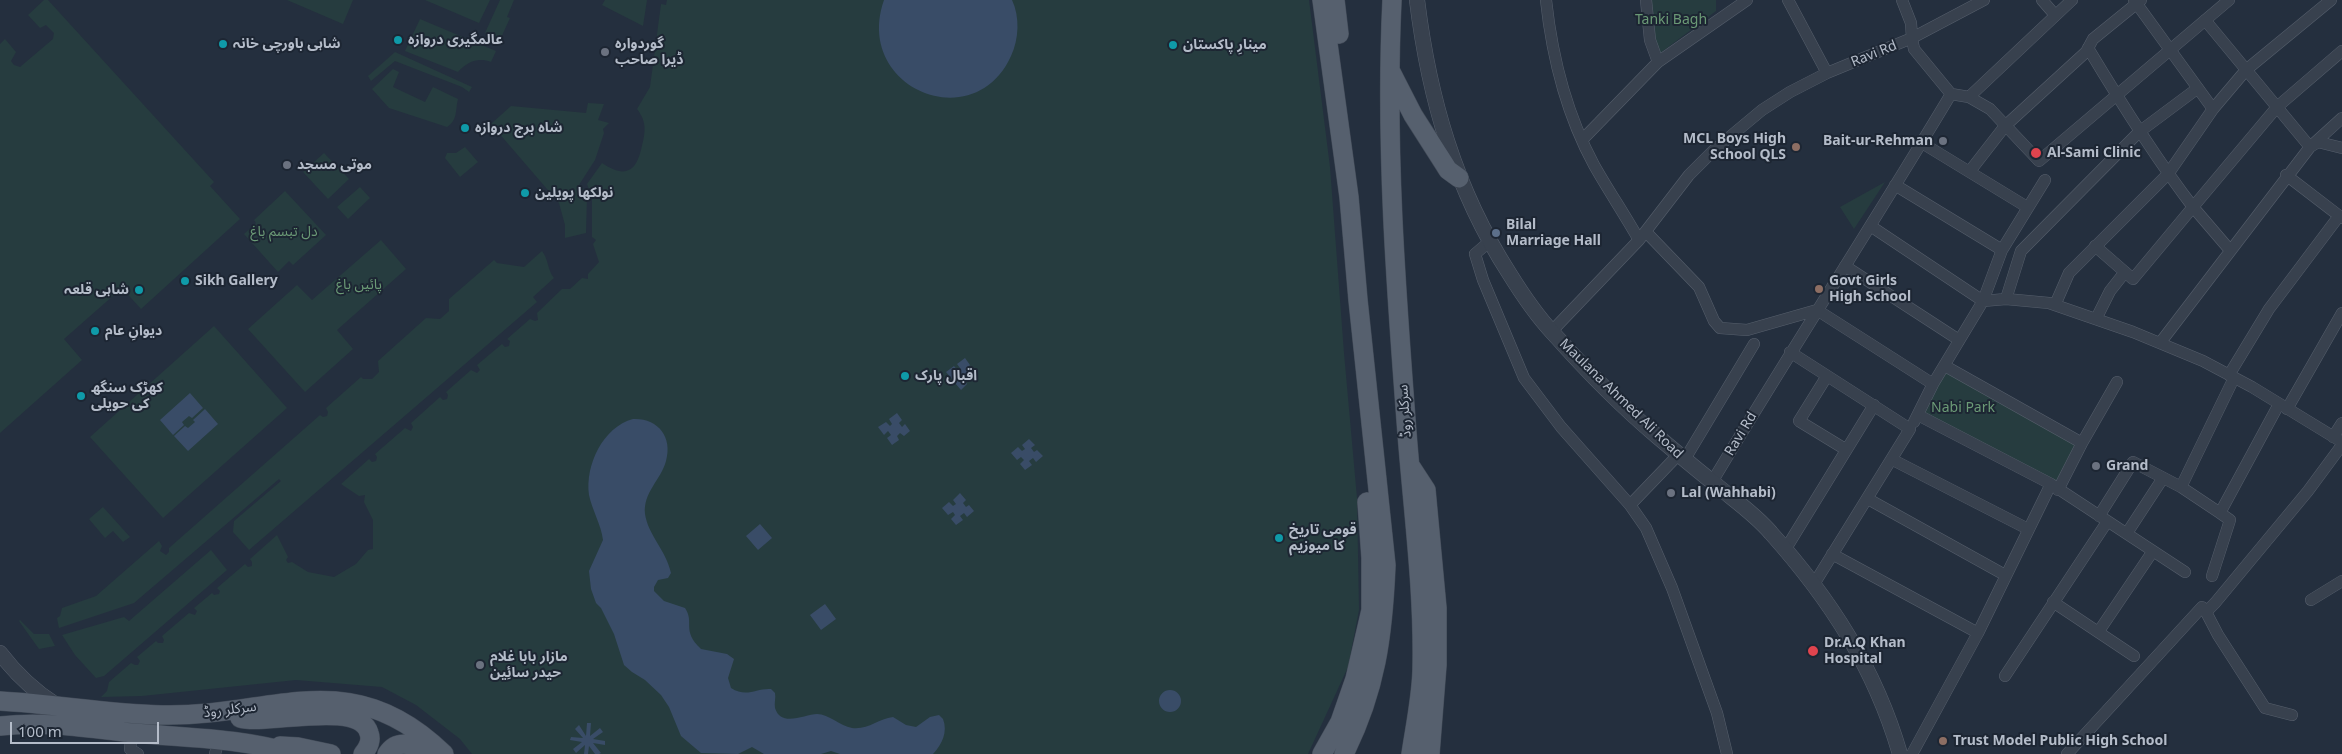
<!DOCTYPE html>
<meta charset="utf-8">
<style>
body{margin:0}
#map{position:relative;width:2342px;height:754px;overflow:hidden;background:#242f3e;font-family:"Noto Sans",sans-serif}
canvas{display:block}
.scale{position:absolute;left:10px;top:722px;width:149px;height:22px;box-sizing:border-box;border:2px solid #b4bcc9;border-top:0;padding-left:6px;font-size:15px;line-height:18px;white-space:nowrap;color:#b4bcc9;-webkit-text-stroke:4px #1d2633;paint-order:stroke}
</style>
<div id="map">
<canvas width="2342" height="754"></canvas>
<div class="scale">100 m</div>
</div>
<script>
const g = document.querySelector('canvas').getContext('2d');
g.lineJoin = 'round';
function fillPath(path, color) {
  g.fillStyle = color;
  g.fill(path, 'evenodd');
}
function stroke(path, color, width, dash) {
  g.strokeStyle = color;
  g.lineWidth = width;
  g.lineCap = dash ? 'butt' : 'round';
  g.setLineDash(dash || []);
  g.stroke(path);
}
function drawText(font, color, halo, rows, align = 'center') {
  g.font = font + ' "Noto Sans","Noto Sans Arabic",sans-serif';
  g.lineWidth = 4;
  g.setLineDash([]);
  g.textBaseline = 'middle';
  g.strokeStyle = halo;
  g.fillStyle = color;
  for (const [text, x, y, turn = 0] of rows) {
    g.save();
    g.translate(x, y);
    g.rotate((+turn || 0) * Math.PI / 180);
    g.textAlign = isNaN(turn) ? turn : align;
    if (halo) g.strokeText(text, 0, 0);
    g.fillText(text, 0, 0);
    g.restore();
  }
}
fillPath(new Path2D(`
 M44 0H48L214 182 210 186 240 219 141 309 122 288 64 339 82 360 0 433V44L5 39 16 52 11 61 14 65 20 67 53 39 54 33 46 25 40 28 28 15Z
 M287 0H353L343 24Z
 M425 0H490L479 23Z
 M500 0H514L507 17 510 18 500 40 485 33Z
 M605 0H647L643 26 602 5Z
 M667 0H1309L1330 167 1344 353 1357 498 1359 610 1348 667 1308 754H472L460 739 416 705 382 687 296 680 142 696 101 697 107 691 109 682 131 663 135 665H138L140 661 137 657 156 641 158 643H163L164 640 162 636 189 613 195 615 197 611 194 608 212 593 214 595 219 594 220 591 217 588 245 564 248 567 252 566V562L250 559 277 535 288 557 286 560 288 563 292 562 308 572 334 577 356 564 368 550 373 549V520L364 502 365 495 359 496 341 484 369 459 372 462 376 461 377 457 375 454 405 428 411 431 413 427 411 423 440 397 443 400 447 399 448 395 446 392 471 370 477 373 480 370 477 365 502 344 505 347 509 346 510 341 507 339 530 319 535 321 538 320 537 313 562 289H570L582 278 588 279V274L599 262 593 244 596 240 592 237V197L587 184 602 163C623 177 635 174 641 150 645 134 648 123 637 109L650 87 661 4 666 5Z
 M1650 0H1716V11L1659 54 1652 38Z
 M420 19 496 51 491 62C478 57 467 62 458 72L405 51Z
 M395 52 472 87 469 92 462 87 395 61 371 81 368 76Z
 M393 69 399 72 393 87 425 102 433 87 458 99C455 111 458 120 447 127L389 108 372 89Z
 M588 103 604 104 598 120 609 123 603 129 604 133 595 160 579 185 586 191 587 196 586 233 565 238V225L559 203 491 124 511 106 586 113Z
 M465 147 478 162 460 177 445 158 447 153H456Z
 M324 153 349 179 328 199 303 172Z
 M1885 182 1854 229 1840 207Z
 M360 187 370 198 348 219 337 207Z
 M285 191 326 235 293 265 289 261 278 272 244 234 256 223 254 220Z
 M381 240 406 269 337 330 353 349 305 392 248 329 297 285 312 300Z
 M542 251C549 260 547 269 554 278L533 297 537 302 249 550 233 532 234 521 281 481 279 479 134 603 59 628 57 618 60 616 62 608 96 596 159 541 162 546 160 551 166 555 169 552V548L320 415 323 417 327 416 328 412 326 408 361 377 363 379H372L379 372 378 361 426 318 440 319 449 311V299L494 260 497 263 524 267Z
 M214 326 287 408 163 518 90 437Z
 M1945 371 2078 444 2056 482 1921 412Z
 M103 507 130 537 123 542 113 531 105 538 89 519Z
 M211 550 227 570 104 676 96 678 75 655 62 635 124 617 129 621Z
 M20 620 34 634H49L55 646 39 649 19 621Z`), '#263c3f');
fillPath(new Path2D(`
 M884 0H1012C1020 17 1019 39 1011 56 974 138 853 88 884 0Z
 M965 358 970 365 967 368 970 371 973 369 978 376 972 381 968 377 965 381 967 384 961 390 955 383 959 379 956 376 952 379 946 372 954 366 958 371 960 368 957 364Z
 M190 393 203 408 192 418 189 416 182 422 184 425 173 435 160 420Z
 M205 409 218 424 188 451 174 436 185 426 188 428 195 422 193 420Z
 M897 413 902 420 899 423 902 427 905 424 910 431 904 436 900 433 897 436 899 440 892 445 887 438 891 435 888 431 884 435 878 427 886 422 890 426 892 424 889 419Z
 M633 419C658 418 673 437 666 461 661 480 643 492 645 514 648 535 666 550 671 573L668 578 658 580 654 587V591L664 601 685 608C695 623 681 630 701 649L727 654 734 659 728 678 731 688C747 698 756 688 771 689L775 693C776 698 774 703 775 708 781 728 805 714 817 714 829 714 840 726 852 728 868 730 878 719 893 717L906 725 916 727 930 717 939 715 943 719C948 732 942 744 933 754H840L831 751 821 754H764L752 747 738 754 701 753 681 736 669 707 661 695 645 680 632 672 624 665 614 634 601 608 596 603 591 589 589 571 603 540C601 524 592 510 589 495 585 465 603 427 633 419Z
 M1029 439 1035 445 1031 448 1034 452 1037 450 1043 456 1036 462 1033 458 1029 461 1032 465 1025 470 1020 464 1024 460 1021 457 1017 460 1011 453 1018 447 1022 451 1025 449 1022 445Z
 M960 493 966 500 963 503 966 507 969 505 974 511 967 517 964 513 960 516 963 520 956 525 951 519 955 515 953 512 948 515 942 508 949 502 953 506 956 504 953 500Z
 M760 524 772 538 758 550 746 536Z
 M825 604 836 619 821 630 810 615Z
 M1159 701a11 11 0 1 1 22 0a11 11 0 1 1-22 0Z
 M587 723H591L590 736 600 728 603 732 593 739 605 741V745L593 743 601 753 599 754H595L589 746 588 754H584L585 745 576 753 573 749 582 742 570 740 571 737 583 738 575 729 579 725 586 736Z`), '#394c67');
const minor = new Path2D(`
 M1546 0C1552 56 1567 115 1594 165 1608 190 1625 215 1639 240
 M1646 0 1650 40 1658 62
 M1788 0 1827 73
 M1902 0 1911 23 1912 38 1984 0
 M2042 0 2055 15
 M2134 0 2213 109
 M2205 20 2310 147 2342 118
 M2088 48C2121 103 2154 156 2193 207L2277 107 2342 51
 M1951 94 1969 97 1990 109 2039 161 2229 0
 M1969 97 2072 0
 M1583 139 1658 62 1747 0
 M1922 143 2027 207
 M1970 171 2005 126 2086 52 2093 39 2141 0
 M2286 175 2342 218
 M1895 185 2002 250
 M1872 227 1983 301 2006 299 2049 303 2133 332 2203 361 2252 387 2342 442
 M1646 232 1699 287 1714 321 1720 328 1747 330 1817 310 1933 384
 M1489 242 1475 254 1483 280 1524 378 1561 427 1630 505 1646 528 1672 588 1717 713 1727 754
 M2095 246 2133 279 2193 207 2229 249
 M1845 266 1959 340
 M2006 299 2021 251 2139 132 2198 88
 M2055 305 2069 273 2168 174 2213 109 2246 70 2331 0
 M2096 319 2110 291 2125 272
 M1551 332 1639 240 1689 175 1714 150 1762 110 1790 92 1827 73 1912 38 1914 49 1951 94C1873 224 1790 352 1712 482
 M2160 343 2310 147 2318 142 2342 148
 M1790 352 1910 429 1814 584
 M1945 366 2082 443 2058 490
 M2229 375 2269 309 2339 216
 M1827 376 1799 421 1845 449
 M2287 409 2342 313
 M1918 415 2051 484 2185 572
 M1914 422 1933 384 1983 301 2002 250 2045 180
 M2333 437 2342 423
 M2082 443 2117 382
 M1685 459 1754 344
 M1893 460 2028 529
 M2181 487 2234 378
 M1868 499 2005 575
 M1630 505 1679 454
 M2099 516 2133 462 2181 487 2220 513
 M2127 533 2163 478
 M1785 550 1874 405
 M1832 554 1978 633
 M2212 576 2230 520 2220 513 2279 404
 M2311 600 2342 581
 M2053 602 2134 656
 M2206 612 2218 635 2265 708 2292 715
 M2099 631 2153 551
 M2005 676 2107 522
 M132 733 130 749 138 754
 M215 754 219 739
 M1912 754 1978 633 2051 484
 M2067 754 2202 607 2206 612 2215 603 2308 491 2342 445`);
const tertiary = new Path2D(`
 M1417 0C1429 98 1455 189 1509 273 1522 294 1536 315 1553 333 1585 369 1621 406 1658 437 1677 453 1696 469 1715 484 1734 500 1755 514 1771 533 1830 599 1875 668 1900 754
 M0 653C16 674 34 691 56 705`);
const primary = new Path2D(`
 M1322 0 1349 197 1358 300 1386 565C1383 636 1376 690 1344 754
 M1335 0 1339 34
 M1392 0C1385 144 1396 289 1407 433 1413 512 1424 592 1422 671 1421 699 1415 727 1411 754
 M1390 70 1413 115 1443 162 1448 170 1459 178
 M1411 467 1426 490 1437 608V665L1430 754
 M0 701C55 704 109 714 163 715 274 717 350 662 444 754
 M240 718C265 726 360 699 369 733 372 741 368 748 363 754
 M0 726C45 721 88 728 133 733 187 738 242 738 294 754
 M280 746 298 747 331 754
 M387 754C397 739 412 743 424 754
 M1322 754 1340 722 1355 679 1371 610V558L1367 502`);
stroke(minor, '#565f6c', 12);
stroke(tertiary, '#565f6c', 16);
stroke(primary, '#414a57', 20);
stroke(minor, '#38414e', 11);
stroke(tertiary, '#38414e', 15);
stroke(primary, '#56606e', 19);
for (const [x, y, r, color] of [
 [398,40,5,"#0f9aa8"],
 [223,44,5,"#0f9aa8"],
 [1173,45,5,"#0f9aa8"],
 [605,52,5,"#6b7280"],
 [465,128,5,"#0f9aa8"],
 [1943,141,5,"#6b7280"],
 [1796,147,5,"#8d6e63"],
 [2036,153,6,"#e0444e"],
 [287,165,5,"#6b7280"],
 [525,193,5,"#0f9aa8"],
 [1496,233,5,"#5c6f8a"],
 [185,281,5,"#0f9aa8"],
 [1819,289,5,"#8d6e63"],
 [139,290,5,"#0f9aa8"],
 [95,331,5,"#0f9aa8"],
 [905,376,5,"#0f9aa8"],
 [81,396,5,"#0f9aa8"],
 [2096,466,5,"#6b7280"],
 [1671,493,5,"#6b7280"],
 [1279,538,5,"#0f9aa8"],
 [1813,651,6,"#e0444e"],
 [480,665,5,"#6b7280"],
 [1943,741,5,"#8d6e63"]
]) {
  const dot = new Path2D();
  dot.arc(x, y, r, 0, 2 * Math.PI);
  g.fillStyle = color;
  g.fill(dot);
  stroke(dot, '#1d2633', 2);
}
drawText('14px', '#6b9a76', '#1d2633', [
 ["Tanki Bagh",1671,20],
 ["دل تبسم باغ",284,232],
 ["پائیں باغ",359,285],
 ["Nabi Park",1963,408]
]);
drawText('bold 14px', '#b4bcc9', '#1d2633', [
 ["عالمگیری دروازہ",408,40],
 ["شاہی باورچی خانہ",233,44],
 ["گوردوارہ",615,44],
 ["ڈیرا صاحب",615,60],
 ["مینارِ پاکستان",1183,45],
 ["شاہ برج دروازہ",475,128],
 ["MCL Boys High",1786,139,"right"],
 ["School QLS",1786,155,"right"],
 ["Bait-ur-Rehman",1933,141,"right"],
 ["Al-Sami Clinic",2047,153],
 ["موتی مسجد",297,165],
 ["نولکھا پویلین",535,193],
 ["Bilal",1506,225],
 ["Marriage Hall",1506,241],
 ["Sikh Gallery",195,281],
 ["Govt Girls",1829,281],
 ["High School",1829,297],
 ["شاہی قلعہ",129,290,"right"],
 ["دیوانِ عام",105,331],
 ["اقبال پارک",915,376],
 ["کھڑک سنگھ",91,388],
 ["کی حویلی",91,404],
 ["Grand",2106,466],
 ["Lal (Wahhabi)",1681,493],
 ["قومی تاریخ",1289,530],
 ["کا میوزیم",1289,546],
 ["Dr.A.Q Khan",1824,643],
 ["Hospital",1824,659],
 ["مازار بابا غلام",490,657],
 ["حیدر سائِین",490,673],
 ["Trust Model Public High School",1953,741]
], 'left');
drawText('14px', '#b4bcc9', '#1d2633', [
 ["Ravi Rd",1874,54,-22],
 ["Maulana Ahmed Ali Road",1621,399,44],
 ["سرکلر روڈ",1405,411,-94],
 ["Ravi Rd",1741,434,-59],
 ["سرکلر روڈ",230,710,-7]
]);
</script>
